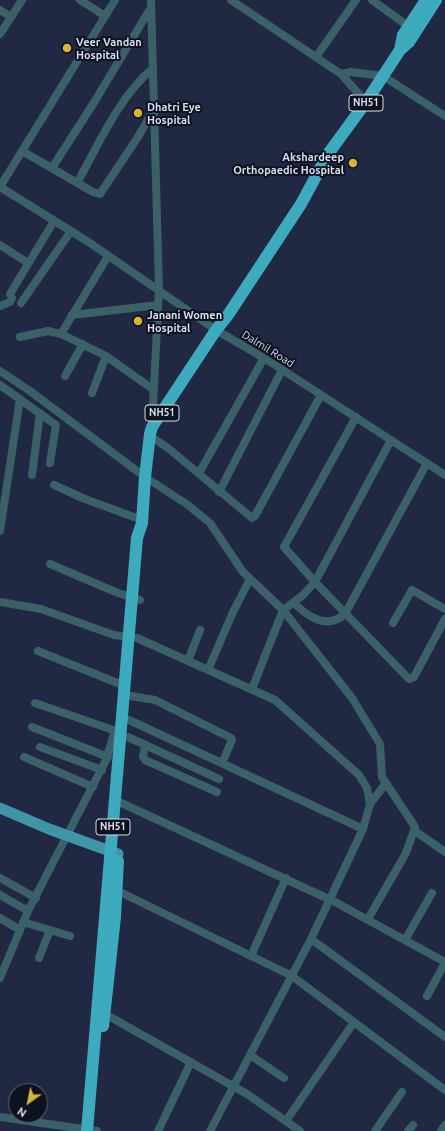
<!DOCTYPE html>
<style>
body{margin:0}
#map{position:relative;width:445px;height:1131px;overflow:hidden;background:#212844;font-family:Ubuntu,sans-serif}
canvas{display:block}
.north{position:absolute;left:8px;top:1083px;width:40px;height:40px;box-sizing:border-box;background:#0e121e;border:1px solid #5e6372;border-radius:50%;rotate:213deg;font-size:11px;font-weight:700;line-height:16px;text-align:center;color:#d7ddef}
.north::after{content:'';display:block;margin:auto;width:14px;height:18px;background:#d9b334;clip-path:polygon(50% 0,100% 100%,50% 72%,0 100%)}
</style>
<div id="map">
<canvas width="445" height="1131"></canvas>
<div class="north">N</div>
</div>
<script>
const g = document.querySelector('canvas').getContext('2d');
g.lineJoin = 'round';
function stroke(path, color, width, dash) {
  g.strokeStyle = color;
  g.lineWidth = width;
  g.lineCap = dash ? 'butt' : 'round';
  g.setLineDash(dash || []);
  g.stroke(path);
}
function drawText(font, color, halo, rows, align = 'center') {
  g.font = font + ' Ubuntu,sans-serif';
  g.lineWidth = 4;
  g.setLineDash([]);
  g.textBaseline = 'middle';
  g.strokeStyle = halo;
  g.fillStyle = color;
  for (const [text, x, y, turn = 0] of rows) {
    g.save();
    g.translate(x, y);
    g.rotate((+turn || 0) * Math.PI / 180);
    g.textAlign = isNaN(turn) ? turn : align;
    if (halo) g.strokeText(text, 0, 0);
    g.fillText(text, 0, 0);
    g.restore();
  }
}
stroke(new Path2D(`
 M80 0 105 16
 M151 0 159 289 152 425
 M231 0 341 74 366 102
 M372 0 408 26
 M0 10 11 17
 M0 34 22 0
 M316 57 356 0
 M341 74 351 72 383 76 445 116
 M22 151 93 192 100 194 138 137 154 109
 M52 168 95 101 150 9
 M77 183C99 144 118 98 153 68
 M0 187 90 243 216 330 264 358 445 475
 M0 187 115 0
 M0 245 28 263
 M10 294 54 221
 M21 303 71 231
 M0 306 10 302 12 298
 M72 315 158 305
 M61 334 108 256
 M20 337 48 331 61 334 106 356 154 390
 M0 371 30 391 145 477 188 505 210 523 243 572 283 610 352 698 380 744 382 777 415 827 406 853 368 919
 M65 376 83 344
 M0 385 56 425 50 463
 M92 393 106 356
 M356 417 284 547 315 582 409 679 414 677 445 619
 M150 436 168 448 252 518 255 516 321 395
 M199 473 264 358
 M32 475 40 413
 M54 485 85 499 142 520
 M219 492 282 370
 M0 531 20 399
 M50 564 118 593 140 600
 M0 602 41 609 114 635 129 637
 M294 603C308 617 327 630 345 614L427 463
 M393 623 412 590 445 609
 M137 638 275 700 359 775 367 788 370 804 363 829 311 939 210 1131
 M38 651 125 686
 M188 661 200 630
 M208 670 233 612 250 579
 M252 689 283 610 302 596 315 582 391 440
 M131 696 155 700 231 738 232 740 222 763
 M35 703 119 732
 M129 720 363 829
 M32 727 108 757
 M128 737 219 779
 M145 745 143 757 145 760 217 792
 M40 747 102 770
 M24 757 93 787
 M115 800 335 902 445 962
 M370 804 386 783
 M415 831 445 852
 M0 878 36 898
 M116 890 292 976 445 1090
 M0 895 28 911
 M0 918 20 930
 M23 922 70 936
 M311 939 445 1037
 M405 940 432 893
 M251 956 286 878
 M39 958 50 930
 M0 978 28 911 106 760 115 730
 M427 996 445 963
 M105 1014 247 1094 300 1131
 M250 1055 284 1078
 M0 1117 97 1131
 M286 1121 354 1022
 M158 1131 191 1062
 M375 1131 402 1092
 M408 1131 413 1125
 M441 1131 445 1125`), '#3a6068', 8);
stroke(new Path2D(`
 M0 808 49 829 118 854`), '#3f95a5', 11);
stroke(new Path2D(`
 M400 50 403 35 426 0
 M103 1026 115 917 118 861
 M87 1131 137 538 142 523 145 477 150 434 152 427 216 330 228 315 301 204 328 154 366 102 400 50 409 42 436 0`), '#3eaabd', 12);
for (const [x, y, r, color] of [
 [67,48,5,"#d9b334"],
 [138,113,5,"#d9b334"],
 [353,163,5,"#d9b334"],
 [138,321,5,"#d9b334"]
]) {
  const dot = new Path2D();
  dot.arc(x, y, r, 0, 2 * Math.PI);
  g.fillStyle = color;
  g.fill(dot);
  stroke(dot, '#0e121e', 1.5);
}
for (const [x, y, w] of [
 [366,103,34],
 [162,413,34],
 [113,827,34]
]) {
  const box = new Path2D();
  box.roundRect(x - w / 2, y - 8, w, 16, 3);
  g.fillStyle = '#0e121e';
  g.fill(box);
  stroke(box, '#d7ddef', 1);
}
drawText('bold 10px', '#d7ddef', null, [
 ["NH51",366,103],
 ["NH51",162,413],
 ["NH51",113,827]
]);
drawText('bold 11px', '#d7ddef', '#0e121e', [
 ["Veer Vandan",76,42],
 ["Hospital",76,55],
 ["Dhatri Eye",147,107],
 ["Hospital",147,120],
 ["Akshardeep",344,157,"right"],
 ["Orthopaedic Hospital",344,170,"right"],
 ["Janani Women",147,315],
 ["Hospital",147,328]
], 'left');
drawText('11px', '#d7ddef', '#0e121e', [
 ["Dalmil Road",268,349,32]
]);
</script>
